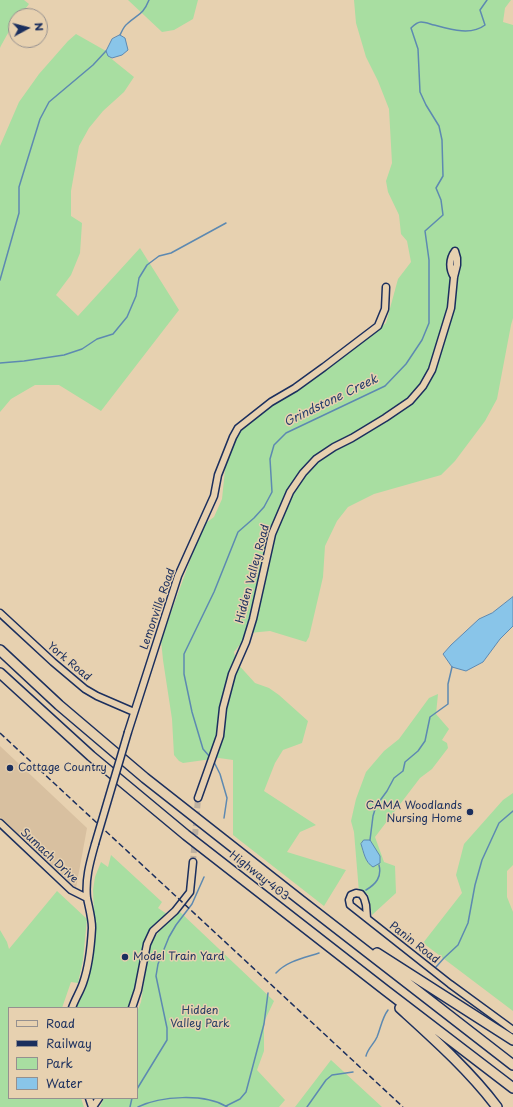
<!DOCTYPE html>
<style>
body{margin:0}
#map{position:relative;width:513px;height:1107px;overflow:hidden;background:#e7d1b0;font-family:"Playpen Sans",sans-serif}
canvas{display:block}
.legend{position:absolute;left:8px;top:1007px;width:130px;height:92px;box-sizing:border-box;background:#e7d1b0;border:1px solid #95908f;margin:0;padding:5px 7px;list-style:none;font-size:12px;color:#1b2f5e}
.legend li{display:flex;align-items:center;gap:8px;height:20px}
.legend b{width:20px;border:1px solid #95908f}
.north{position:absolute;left:8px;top:8px;width:40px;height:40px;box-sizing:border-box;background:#e7d1b0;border:1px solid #95908f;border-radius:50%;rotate:83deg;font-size:11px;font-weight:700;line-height:16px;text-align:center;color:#1b2f5e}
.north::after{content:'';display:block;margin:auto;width:14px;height:18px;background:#1b2f5e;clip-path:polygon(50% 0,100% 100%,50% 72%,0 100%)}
</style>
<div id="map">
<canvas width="513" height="1107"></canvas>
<ul class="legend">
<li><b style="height:5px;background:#e7d1b0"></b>Road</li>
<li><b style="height:5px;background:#1b2f5e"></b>Railway</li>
<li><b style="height:11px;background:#a8dea1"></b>Park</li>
<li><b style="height:11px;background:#89c5e9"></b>Water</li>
</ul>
<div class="north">N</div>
</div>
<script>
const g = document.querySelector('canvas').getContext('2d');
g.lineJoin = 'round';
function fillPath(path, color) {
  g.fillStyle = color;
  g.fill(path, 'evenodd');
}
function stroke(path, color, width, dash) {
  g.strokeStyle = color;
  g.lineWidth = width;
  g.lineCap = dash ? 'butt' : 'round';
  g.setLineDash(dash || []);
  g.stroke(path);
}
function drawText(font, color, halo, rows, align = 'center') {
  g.font = font + ' "Playpen Sans",sans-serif';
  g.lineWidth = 3;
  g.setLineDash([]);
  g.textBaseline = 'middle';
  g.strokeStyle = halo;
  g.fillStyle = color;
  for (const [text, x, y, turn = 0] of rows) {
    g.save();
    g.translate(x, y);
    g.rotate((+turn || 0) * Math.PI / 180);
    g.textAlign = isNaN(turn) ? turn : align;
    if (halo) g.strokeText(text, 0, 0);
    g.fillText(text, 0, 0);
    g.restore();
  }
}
fillPath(new Path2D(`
 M0 746 87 828 76 888 0 817Z`), '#d8c0a0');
fillPath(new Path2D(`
 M0 0H24L29 4 20 16H16C16 21 3 41 0 48Z
 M128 0H198L193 19 174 30 162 32Z
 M354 0H511L505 8 503 22 513 25V318L511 325 497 399 485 421 455 461 441 475 374 494 348 507 337 521 325 546 323 577 309 637 306 642 270 631 249 633 234 652 236 662 255 683 269 688 279 695 308 721 302 743 283 750 275 763 264 791 316 825 300 832 287 852 346 870 324 906 233 835V760L219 758 183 763 179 761 174 755 172 719 163 660 161 640 203 525 214 517 222 499 226 460 242 426 259 410 304 383 356 347 386 323 398 279 411 262 407 241 401 234 399 215 388 192 386 181 392 163 389 109 378 81 366 57 356 23Z
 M76 34 106 51 108 56 134 77 124 92 103 111 89 128 79 146 71 191V216L82 223 80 253 71 275 56 295 78 316 140 248 179 310 101 411 59 385H35L11 399 0 412V146L19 102 39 74 68 41Z
 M438 694 436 714 449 729 442 740 447 743 448 748 432 769 420 778 375 837 384 862 395 866 396 893 372 915 368 894 359 892 354 832 351 821 356 799 366 772 384 751 399 739 429 698Z
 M513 793V865L507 871V897L513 912V1011L423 943 462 893 456 875 464 844 503 800Z
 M111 855 162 902 158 908 167 914 144 944 141 958 136 988 129 1008H76L86 988 93 950 94 913 93 890 95 877 101 862 108 867Z
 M57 891 87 919 83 960 78 983 71 982 62 1008H9V1098H81L84 1107H0V930L7 942 9 949Z
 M180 912 274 1001 264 1022V1051L257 1070 285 1100 279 1107H100L104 1098H137V1012L141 1002 148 956 152 942 160 930Z
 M331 1060 382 1107H295Z`), '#a8dea1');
const water = new Path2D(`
 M120 35 125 38 128 50 122 55 112 58 108 56 106 51 112 39Z
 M513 597V626L500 639 483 662 466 671 452 667 443 654 451 645 479 619 492 613Z
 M364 840H370L380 856V863L373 867C365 862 364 853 361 844Z`);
fillPath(water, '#89c5e9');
stroke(water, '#5d89b1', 1);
stroke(new Path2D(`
 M120 35C122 31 124 26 127 24 138 14 143 15 149 0
 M0 280 19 213V187L40 119 49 102 93 65 106 51
 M0 363 24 361 64 355 82 349 97 339 113 334 127 317 136 296 139 278 147 265 159 256 171 253 226 223
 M210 757 203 749 192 712 184 674V654L214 592 238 532 254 518 264 507 272 492 270 459 274 445 286 433 385 386 406 364 422 340 429 323V260L425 231 443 215 441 200 436 188 443 176 442 140 439 126 426 105 420 92 418 49 411 28C414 25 417 22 421 22 425 22 430 24 434 25 449 29 471 36 485 25L480 10 487 0
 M214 762 220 774 227 798 224 818
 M370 840 373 816 376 806 387 791 394 778 403 771 405 762 418 751 425 741 430 717 448 704V684L452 667
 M366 890C376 884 382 877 379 865
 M436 967 444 958 458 945 468 923 475 885 482 860 499 823 513 811
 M276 973C287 961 304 958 319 953
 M366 1056C368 1048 374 1044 377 1037 381 1027 382 1018 388 1010
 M137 1089 167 1040V1028L156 976 158 964 169 937 176 925 192 904 204 877
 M226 1106 240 1099 246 1092 264 1024 268 993
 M130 1107 132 1098
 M138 1107C160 1096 205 1093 227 1107
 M307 1107 326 1080 332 1075 353 1072`), '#5d89b1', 1.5);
stroke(new Path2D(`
 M193 862 198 798`), '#beb1a0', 6, [6, 3]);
const minor = new Path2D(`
 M0 613 53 662 85 689 97 696 134 712
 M128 732 178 576 214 496 218 475 233 437 238 428 271 402 295 388 324 367 378 326 385 309 386 287
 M198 798 220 736 223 708 232 674 246 642 253 619 272 534 290 492 303 473 316 459 334 447 352 438 385 418 410 401 423 386 432 370 451 308 454 277 457 265V258L455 251C449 259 449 269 454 277
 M0 823 71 890 87 898
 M367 918 366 905 364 898 361 894 356 893 351 895 349 900 350 905 450 984 513 1030
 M72 1008C75 999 80 992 83 983 89 966 91 946 92 928 92 918 89 908 87 898 85 879 90 862 95 844
 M132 1008 138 990 147 944 153 931 175 911 190 892 193 862
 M89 1098 92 1107
 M93 1107 99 1098`);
const highway = new Path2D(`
 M0 650 59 705 145 778 299 899 513 1065
 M0 673 91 756 186 835 385 990 513 1088
 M377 953 513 1040
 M400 1008C434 1039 469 1070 497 1107`);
stroke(minor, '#1b2f5e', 9);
stroke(highway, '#1b2f5e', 12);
stroke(minor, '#e7d1b0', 6);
stroke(highway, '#e7d1b0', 9);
stroke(new Path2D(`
 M0 733 403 1107`), '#1b2f5e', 1.5, [6, 3]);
const minorBridge = new Path2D(`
 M95 844 128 732`);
stroke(minorBridge, '#1b2f5e', 9, []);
stroke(minorBridge, '#e7d1b0', 6);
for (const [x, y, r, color] of [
 [10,768,4,"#1b2f5e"],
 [470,812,4,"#1b2f5e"],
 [125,957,4,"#1b2f5e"]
]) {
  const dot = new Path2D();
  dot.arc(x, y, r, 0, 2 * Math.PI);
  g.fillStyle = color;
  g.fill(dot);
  stroke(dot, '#e7d1b0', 1.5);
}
drawText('11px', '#1b2f5e', '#e7d1b0', [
 ["Hidden Valley Road",253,574,-75],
 ["Lemonville Road",158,609,-71],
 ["York Road",69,662,40],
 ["Sumach Drive",49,856,43],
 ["Highway 403",259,876,38],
 ["Panin Road",414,943,38]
]);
drawText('11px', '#1b2f5e', '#e7d1b0', [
 ["Cottage Country",18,768],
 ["CAMA Woodlands",462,806,"right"],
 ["Nursing Home",462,819,"right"],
 ["Model Train Yard",133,957]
], 'left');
drawText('11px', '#294065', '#e7d1b0', [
 ["Hidden",200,1011],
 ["Valley Park",200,1024]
]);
drawText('italic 12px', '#263e6c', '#e7d1b0', [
 ["Grindstone Creek",331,401,-26]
]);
</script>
